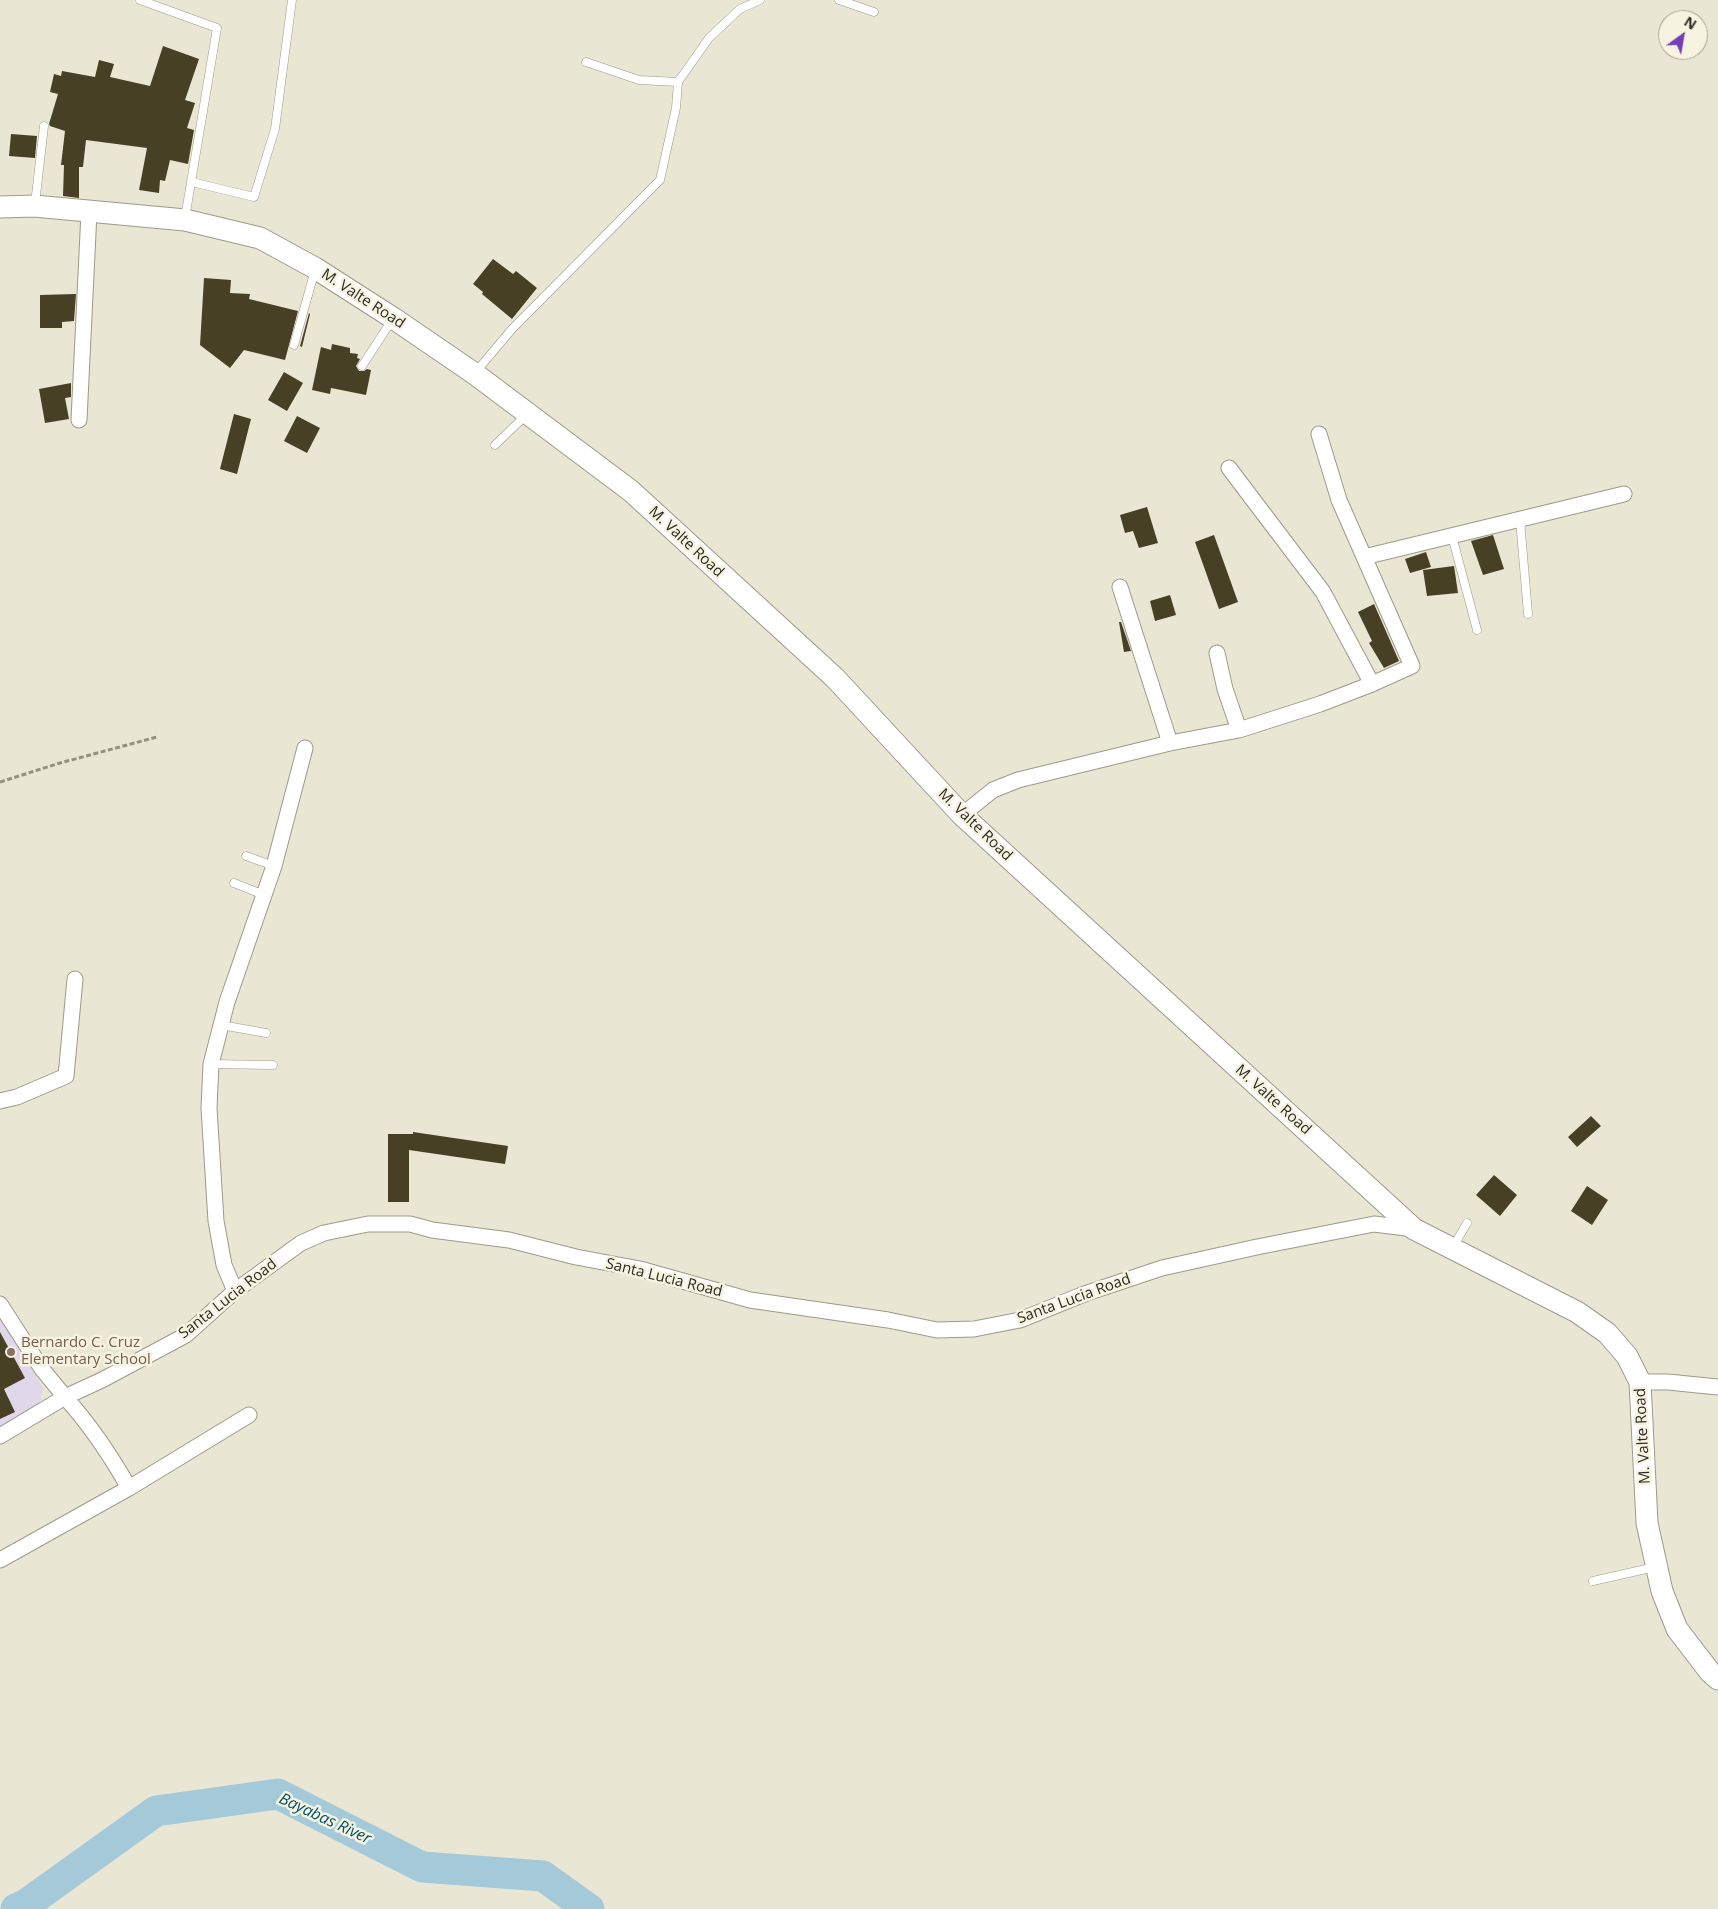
<!DOCTYPE html>
<style>
body{margin:0}
#map{position:relative;width:1718px;height:1909px;overflow:hidden;background:#e9e6d4;font-family:"Open Sans",sans-serif}
canvas{display:block}
.north{position:absolute;left:1658px;top:10px;width:50px;height:50px;box-sizing:border-box;background:#f7f3e1;border:1px solid #a5a395;border-radius:50%;rotate:32deg;font-size:14px;font-weight:700;line-height:20px;text-align:center;color:#2b2a23}
.north::after{content:'';display:block;margin:auto;width:18px;height:22px;background:#723fb7;clip-path:polygon(50% 0,100% 100%,50% 72%,0 100%)}
</style>
<div id="map">
<canvas width="1718" height="1909"></canvas>
<div class="north">N</div>
</div>
<script>
const g = document.querySelector('canvas').getContext('2d');
g.lineJoin = 'round';
function fillPath(path, color) {
  g.fillStyle = color;
  g.fill(path, 'evenodd');
}
function stroke(path, color, width, dash) {
  g.strokeStyle = color;
  g.lineWidth = width;
  g.lineCap = dash ? 'butt' : 'round';
  g.setLineDash(dash || []);
  g.stroke(path);
}
function drawText(font, color, halo, rows, align = 'center') {
  g.font = font + ' "Open Sans",sans-serif';
  g.lineWidth = 5;
  g.setLineDash([]);
  g.textBaseline = 'middle';
  g.strokeStyle = halo;
  g.fillStyle = color;
  for (const [text, x, y, turn = 0] of rows) {
    g.save();
    g.translate(x, y);
    g.rotate((+turn || 0) * Math.PI / 180);
    g.textAlign = isNaN(turn) ? turn : align;
    if (halo) g.strokeText(text, 0, 0);
    g.fillText(text, 0, 0);
    g.restore();
  }
}
fillPath(new Path2D(`
 M0 1315 43 1388 40 1403 17 1419 0 1427Z`), '#e0d7eb');
stroke(new Path2D(`
 M16 1909 25 1905 156 1811 278 1794 422 1867 543 1876 589 1909`), '#a4cad9', 31);
fillPath(new Path2D(`
 M163 46 199 59 185 100 195 103 187 128 194 130 188 164 170 160 165 181 160 180 159 193 139 190 147 148 86 140 83 167H79V198L63 196 64 165H61L65 131 50 126 49 124 58 94 50 92 54 74 61 76 62 71 95 77 99 60 114 64 110 77 150 86Z
 M11 134 37 136 35 158 9 156Z
 M493 259 513 274 516 271 537 288 512 319 482 294 483 292 473 284Z
 M204 278 231 280 230 293 250 294 249 299 298 311 285 360 244 350 230 368 200 345Z
 M76 294 74 321 62 322V328H40V295Z
 M309 313 310 314 302 347 300 346Z
 M332 344 350 348V353L358 354 357 358 360 359 356 366 359 371H364L367 369 371 370 366 395 331 388 330 394 312 390 321 347 331 350Z
 M284 372 303 383 287 411 268 400Z
 M71 383V397L65 398 69 419 45 423 39 389Z
 M234 414 251 419 237 474 220 469Z
 M297 416 320 428 307 453 284 441Z
 M1147 507 1158 543 1139 548 1133 531 1125 533 1120 515Z
 M1214 535 1238 602 1219 609 1195 542Z
 M1493 535 1504 569 1483 575 1471 541Z
 M1426 552 1431 567 1410 573 1405 559Z
 M1454 566 1458 593 1427 596 1423 570Z
 M1170 595 1176 615 1155 621 1150 601Z
 M1374 604 1399 661 1384 668 1369 643 1372 641 1358 612Z
 M1119 622H1121L1131 651 1124 652Z
 M1591 1116 1601 1126 1577 1147 1568 1137Z
 M413 1132 508 1146 505 1164 409 1150V1202H388V1134H413Z
 M1494 1175 1517 1195 1500 1216 1476 1195Z
 M1587 1186 1608 1200 1592 1225 1571 1211Z
 M0 1332 25 1378 4 1389 15 1412 0 1419Z`), '#474024');
const lane = new Path2D(`
 M140 0 217 28 185 218
 M839 0 874 12
 M586 62 639 80 678 82
 M192 182 254 197 275 129 292 0
 M35 204 44 126
 M294 345 315 270
 M362 366 392 320
 M475 373 512 329 660 180 676 108 678 82 709 38 740 9 760 0
 M495 445 526 415
 M1520 520 1528 614
 M1452 536 1477 630
 M246 856 274 866
 M234 883 264 895
 M221 1025 266 1033
 M211 1064 273 1065
 M1453 1247 1467 1223
 M1593 1581 1655 1567`);
const street = new Path2D(`
 M79 420 89 212
 M1319 434 1339 500 1412 666 1372 684
 M1364 557 1624 494
 M1120 587 1170 743
 M1217 653 1225 689 1239 730
 M962 815 993 790 1018 780 1170 743 1239 730 1320 704 1372 684 1323 592 1229 468
 M0 1101 17 1097 66 1076 75 979
 M235 1291 224 1265 216 1221 209 1108 211 1064 227 1002 274 866 305 748
 M0 1304 42 1369 65 1397 102 1380 186 1335 235 1291 301 1243 324 1233 368 1224H410L432 1230 509 1240 576 1257 640 1269 750 1300 888 1320 937 1330 974 1329 1020 1320 1084 1294 1162 1268 1257 1247 1374 1224 1414 1229
 M1640 1382H1668L1718 1387
 M0 1436 65 1397C90 1425 111 1456 129 1488
 M0 1560 129 1488 249 1415`);
const secondary = new Path2D(`
 M0 207 34 206 185 220 260 238 315 268 393 318 475 374 631 491 835 678 962 815 1414 1229 1577 1312 1607 1333 1627 1356 1640 1382 1647 1523 1662 1591 1677 1629 1710 1672 1718 1679`);
stroke(lane, '#9d9a89', 9);
stroke(street, '#9d9a89', 17);
stroke(secondary, '#9d9a89', 23);
stroke(new Path2D(`
 M0 782 60 763 157 737`), '#929083', 3, [5, 2.5]);
stroke(lane, '#fff', 8);
stroke(street, '#fff', 15);
stroke(secondary, '#fff', 21);
for (const [x, y, r, color] of [
 [11,1352,5,"#8d6e63"]
]) {
  const dot = new Path2D();
  dot.arc(x, y, r, 0, 2 * Math.PI);
  g.fillStyle = color;
  g.fill(dot);
  stroke(dot, '#f7f3e1', 2);
}
drawText('15px', '#2b2a23', '#f7f3e1', [
 ["M. Valte Road",363,299,33],
 ["M. Valte Road",686,542,43],
 ["M. Valte Road",975,825,44],
 ["M. Valte Road",1273,1100,42],
 ["Santa Lucia Road",664,1278,14],
 ["Santa Lucia Road",228,1299,-38],
 ["Santa Lucia Road",1074,1299,-20],
 ["M. Valte Road",1643,1436,-93]
]);
drawText('15px', '#785e54', '#f7f3e1', [
 ["Bernardo C. Cruz",21,1343],
 ["Elementary School",21,1360]
], 'left');
drawText('italic 16px', '#045469', '#f7f3e1', [
 ["Bayabas River",325,1819,25]
]);
</script>
